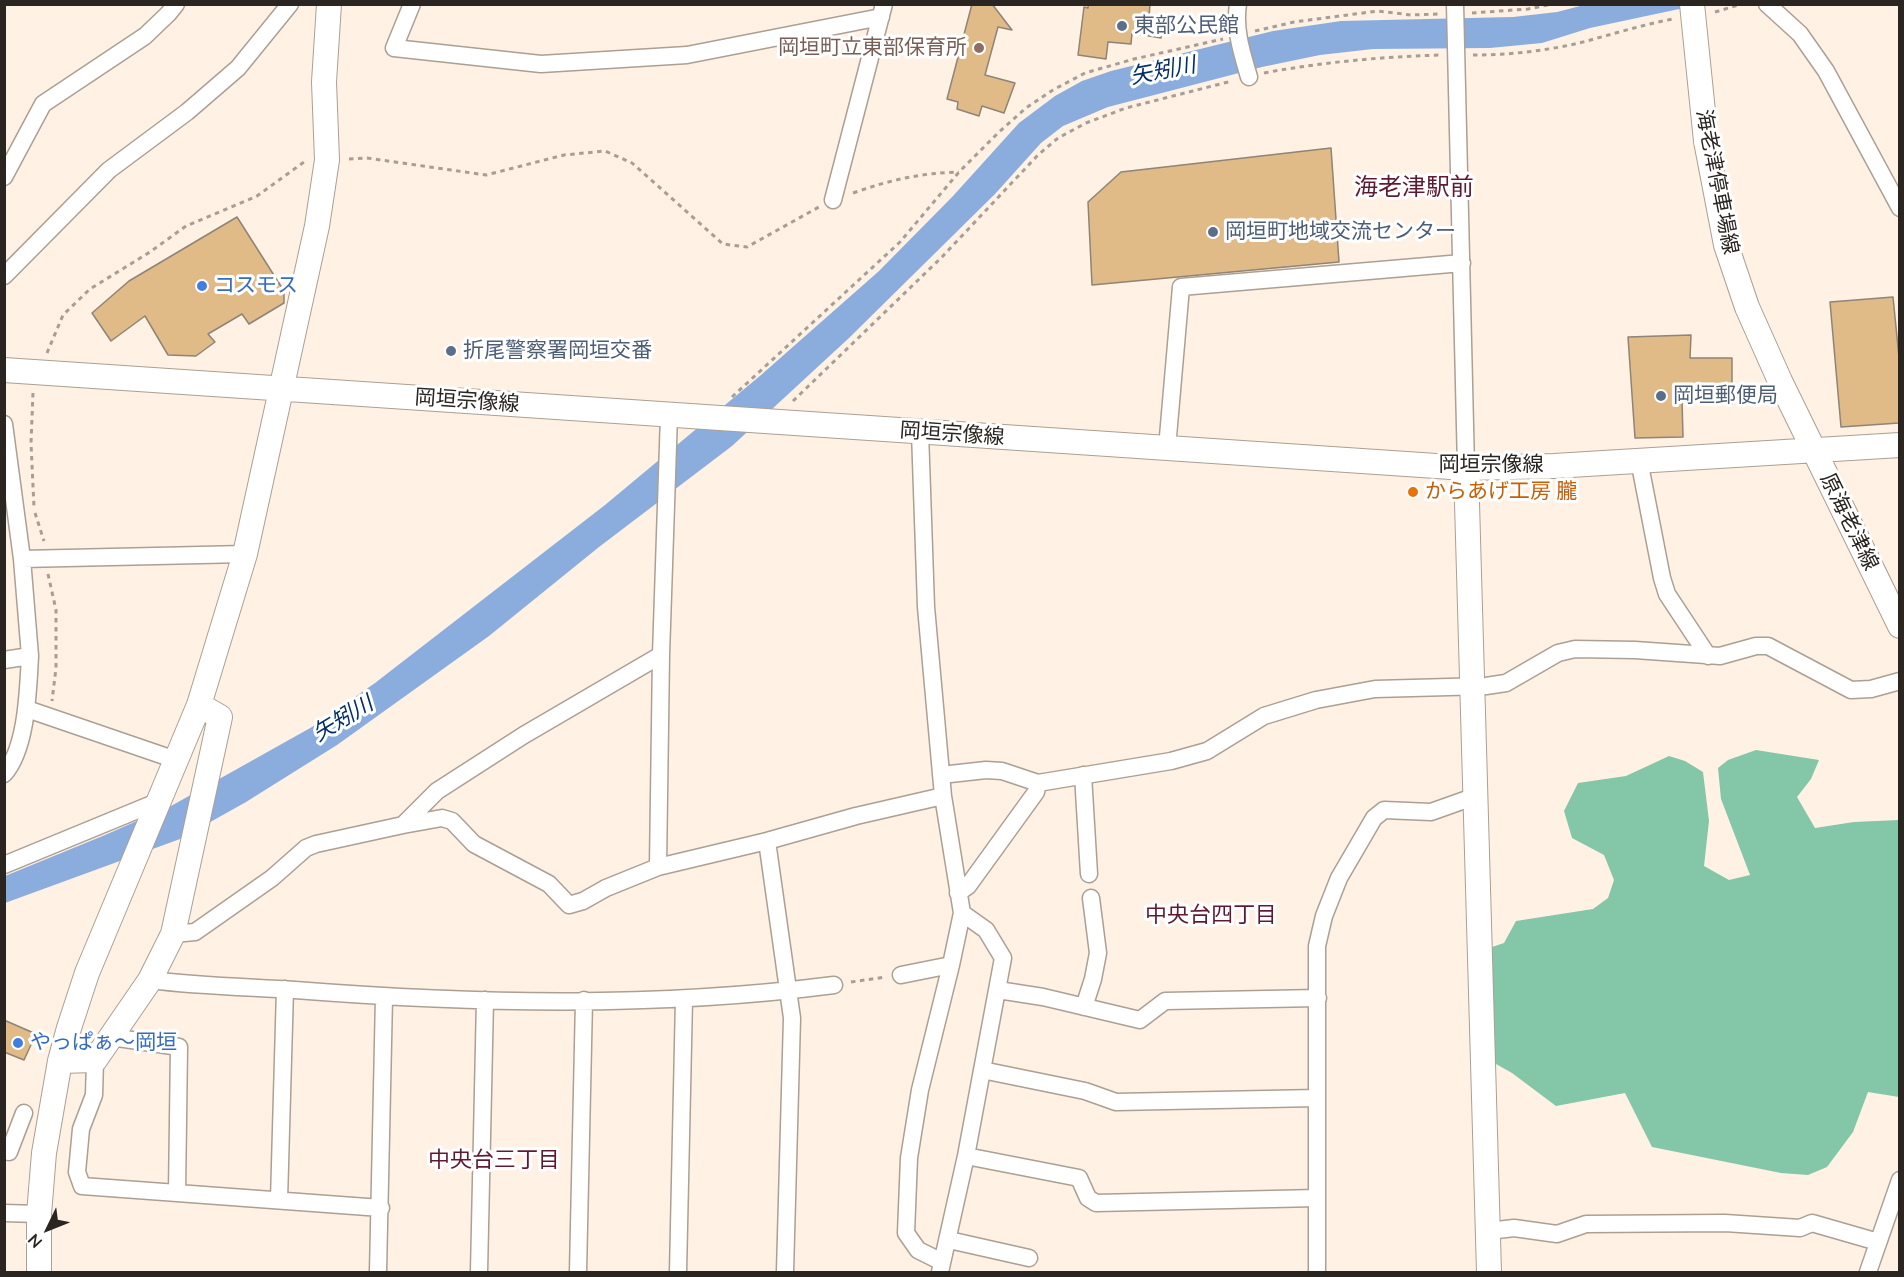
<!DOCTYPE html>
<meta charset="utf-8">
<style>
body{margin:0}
#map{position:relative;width:1904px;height:1277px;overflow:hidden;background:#fff1e4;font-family:Mulish,sans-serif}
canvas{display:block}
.frame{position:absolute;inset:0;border:6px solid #2a2520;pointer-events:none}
.north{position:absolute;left:18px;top:1199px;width:60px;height:60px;-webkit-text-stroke:4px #fff;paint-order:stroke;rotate:227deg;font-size:16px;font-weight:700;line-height:24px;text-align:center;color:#2a2520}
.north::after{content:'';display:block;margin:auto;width:21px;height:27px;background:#2a2520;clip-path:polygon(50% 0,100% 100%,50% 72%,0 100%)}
</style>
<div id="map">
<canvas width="1904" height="1277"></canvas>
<div class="frame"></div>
<div class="north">N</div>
</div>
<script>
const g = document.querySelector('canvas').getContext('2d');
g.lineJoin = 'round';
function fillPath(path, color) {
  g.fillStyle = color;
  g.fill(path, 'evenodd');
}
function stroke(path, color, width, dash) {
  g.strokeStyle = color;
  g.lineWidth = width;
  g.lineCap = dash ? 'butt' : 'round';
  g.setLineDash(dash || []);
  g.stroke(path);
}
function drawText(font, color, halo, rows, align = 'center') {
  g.font = font + ' Mulish,"Noto Sans JP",sans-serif';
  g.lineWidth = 6;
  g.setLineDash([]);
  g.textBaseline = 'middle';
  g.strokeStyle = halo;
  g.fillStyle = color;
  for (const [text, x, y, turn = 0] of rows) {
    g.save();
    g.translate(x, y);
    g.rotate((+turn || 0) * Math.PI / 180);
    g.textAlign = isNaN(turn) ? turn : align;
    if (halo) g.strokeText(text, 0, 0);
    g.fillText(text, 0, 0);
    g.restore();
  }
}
fillPath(new Path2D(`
 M1756 750 1819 760 1811 779 1797 797 1815 828 1854 822 1899 820V1097L1868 1092 1853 1132 1827 1167 1808 1175 1781 1173 1652 1147 1625 1093 1556 1106 1512 1073 1496 1064 1486 1048V949L1504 943 1516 921 1593 909 1608 898 1614 880 1604 855 1572 838 1564 811 1578 783 1626 776 1669 756 1685 761 1703 772 1709 821 1704 866 1729 880 1750 875 1721 799 1718 768 1728 760Z`), '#84c6a8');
fillPath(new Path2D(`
 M1584 5H1698L1590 28 1542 43 1490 48 1373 49 1320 55 1262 67 1108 107 1063 126 1041 143 995 194 849 338 732 446 599 547 489 636 337 745 246 802 180 839 5 903V876L105 835 171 806 312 727 375 683 605 505 761 375 879 271 953 196 1019 123 1055 96 1082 81 1111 71 1273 31 1341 21 1513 17 1557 12Z`), '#8baddd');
const building = new Path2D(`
 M972 4H992L1012 30 998 27 985 75 1015 83 1004 113 982 106 979 116 957 109 958 102 947 99Z
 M1088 4H1150L1149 17 1163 19 1161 38 1132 33 1131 44 1108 42 1106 59 1078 55 1084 7 1088 8Z
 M1331 148 1339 262 1092 285 1088 202 1121 172Z
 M237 217 284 291V303L249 324 242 314 208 334 215 342 196 356 168 355 145 316 111 341 92 313 129 281Z
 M1893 297 1899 357V423L1841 427 1830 302Z
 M1691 335 1690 358H1732V404L1682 400 1683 437 1635 438 1628 337Z
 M4 1020 36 1034 24 1060 4 1052Z`);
fillPath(building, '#e0ba87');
stroke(building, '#8e8477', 1.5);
const street = new Path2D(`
 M412 4 394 48 541 64 687 55 881 17
 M1238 4C1234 30 1242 53 1249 77
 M1455 4 1466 468
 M1767 4 1800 34 1826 71 1900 208
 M4 177 43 104 145 36 168 14 176 4
 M833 200 884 4
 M4 276 109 170 187 112 238 68 290 4
 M669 415 661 655 658 867 767 841 856 816 943 796
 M4 424 22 559 245 554
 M1167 448 1181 287 1462 263
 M1639 460 1662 578 1667 594 1708 656
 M4 660 30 656 22 559
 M27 709 176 760
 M4 774C27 748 28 690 30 656
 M941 775 986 770 1002 771 1038 783 1171 761 1207 751 1264 716 1316 700 1375 689 1486 686 1506 683 1558 653 1575 649 1635 650 1720 656 1756 646H1768L1851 690 1871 689 1900 681
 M1083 775 1089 874
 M403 825 442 818 452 821 474 844 549 884 569 905 583 901 606 888 658 867
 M767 841 792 1018 785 1272
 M4 865 157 802
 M958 893 968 886 1036 792 1038 783
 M173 934 195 932 272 878 306 848 316 844 403 825 437 791 524 735 661 655
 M901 975 951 965 962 913 943 796 926 607 920 432
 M150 980C198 986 246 987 295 990 474 1004 656 1008 834 985
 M998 990 1043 997 1140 1020 1165 1001 1318 998
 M1084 1007 1093 979 1098 953 1091 898
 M111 1037 179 1047 177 1193
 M95 1060 94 1095 81 1129 77 1172 82 1186 381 1208
 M982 1070 1085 1091 1116 1102 1317 1098
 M4 1150 9 1152 24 1113
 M966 1156 1079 1178 1088 1198 1096 1203 1317 1198
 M279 1200 285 989
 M4 1213 39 1214
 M1489 1231 1514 1228 1557 1234 1586 1224 1725 1223 1800 1228 1812 1223 1878 1242
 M949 1240 1029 1258
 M942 1262 918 1250 906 1233 909 1158 920 1090 951 965
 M378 1272 384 997
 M479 1272 485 1000
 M578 1272 584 1000
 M678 1272 684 999
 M940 1272 966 1156 1003 958 986 930 962 913
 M1317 1272V946L1324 916 1339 878 1374 818 1384 810 1431 812 1476 796
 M1868 1272 1900 1180`);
const secondary = new Path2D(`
 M1706 141 1726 245 1747 307 1780 381 1900 626
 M4 370 1466 468 1554 466 1900 445
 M1466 468 1489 1272
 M60 1061 95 1060 150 980 173 934 220 717 199 705
 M39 1272V1214L44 1153 60 1061 69 1028 87 973 199 705 245 554 317 226 327 160 324 82 329 4`);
stroke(street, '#ac9f93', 19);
stroke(secondary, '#ac9f93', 26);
stroke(new Path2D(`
 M1715 12 1742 4
 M1472 13 1528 9 1553 4
 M1255 31 1294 22 1378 11 1411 15 1439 14
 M1473 55C1508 55 1545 51 1579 43 1610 35 1641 25 1673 19
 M1264 73C1323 62 1380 57 1440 55
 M349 159 367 158 486 175 564 155 605 151 632 163 723 244 747 247 819 207
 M853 193C890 180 920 173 959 172
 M47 353 63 315 90 289 150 252 186 226 257 196 304 162
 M33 393 31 443 34 507
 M732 397 900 242 959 172 998 133 1026 108 1053 90 1085 73 1134 59 1223 39
 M793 401 942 257 1038 155 1058 138 1086 123 1126 108 1232 81
 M35 513 44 541
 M48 574 56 610V668L52 701
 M851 982 886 977`), '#a89e94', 3, [4.5, 4.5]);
stroke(street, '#fff', 16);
stroke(secondary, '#fff', 24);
const secondaryBridge = new Path2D(`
 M1692 4 1706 141`);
stroke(secondaryBridge, '#ac9f93', 26, []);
stroke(secondaryBridge, '#fff', 24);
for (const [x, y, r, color] of [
 [1122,26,6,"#5c6f8a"],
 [979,48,6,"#8d6e63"],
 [1213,232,6,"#5c6f8a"],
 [202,286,6,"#3f7fe0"],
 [451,351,6,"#5c6f8a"],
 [1661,396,6,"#5c6f8a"],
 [1413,492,6,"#e8710a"],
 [18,1043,6,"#3f7fe0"]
]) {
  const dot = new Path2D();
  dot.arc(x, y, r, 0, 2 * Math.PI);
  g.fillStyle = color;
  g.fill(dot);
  stroke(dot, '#fff', 2);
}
drawText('21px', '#4e5e75', '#fff', [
 ["東部公民館",1134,26],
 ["岡垣町地域交流センター",1225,232],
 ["折尾警察署岡垣交番",463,351],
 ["岡垣郵便局",1673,396]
], 'left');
drawText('21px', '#785e54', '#fff', [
 ["岡垣町立東部保育所",967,48]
], 'right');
drawText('21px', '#2a2520', '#fff', [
 ["海老津停車場線",1717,182,79],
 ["岡垣宗像線",467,401,4],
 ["岡垣宗像線",952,434,4],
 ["岡垣宗像線",1491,465],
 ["原海老津線",1849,522,64]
]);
drawText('21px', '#366cbe', '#fff', [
 ["コスモス",214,286],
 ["やっぱぁ～岡垣",30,1043]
], 'left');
drawText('21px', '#c56008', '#fff', [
 ["からあげ工房 朧",1425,492]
], 'left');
drawText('italic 22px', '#032f68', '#fff', [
 ["矢矧川",1163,71,-11],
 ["矢矧川",343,719,-31]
]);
drawText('22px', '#5e1a31', '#fff', [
 ["中央台四丁目",1211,915],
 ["中央台三丁目",494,1160]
]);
drawText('24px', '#5e1a31', '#fff', [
 ["海老津駅前",1414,188]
]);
</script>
